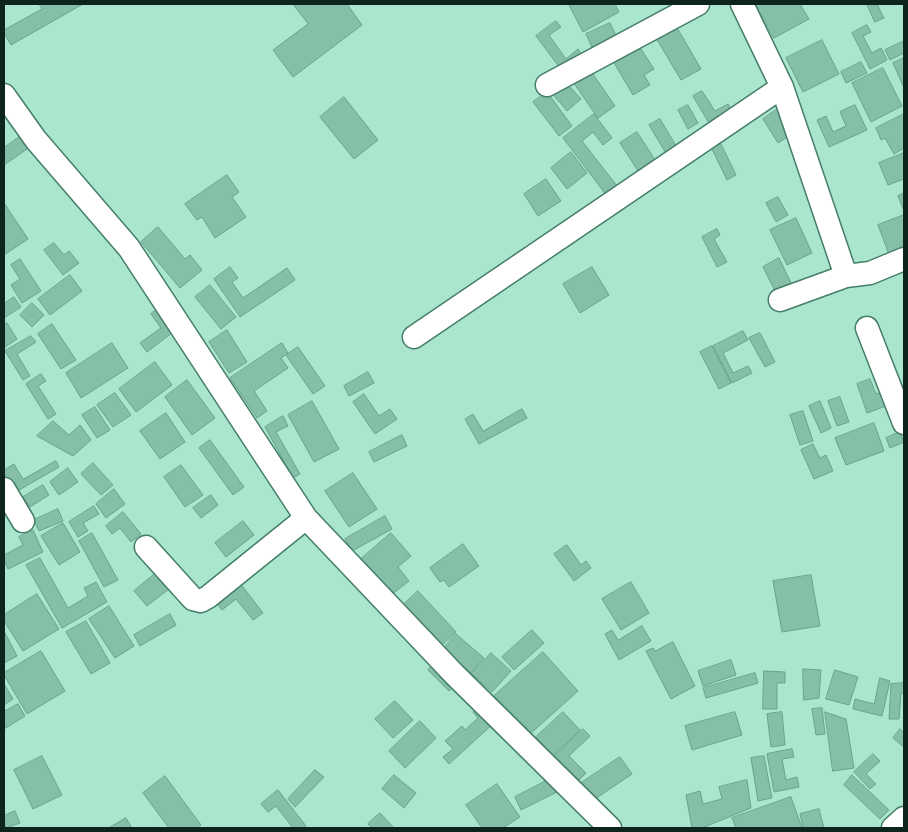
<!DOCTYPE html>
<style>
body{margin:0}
#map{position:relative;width:908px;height:832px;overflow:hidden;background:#aae6cd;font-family:Manrope,sans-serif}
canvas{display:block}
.frame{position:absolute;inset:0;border:5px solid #0c241b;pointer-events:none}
</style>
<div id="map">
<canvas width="908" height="832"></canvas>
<div class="frame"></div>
</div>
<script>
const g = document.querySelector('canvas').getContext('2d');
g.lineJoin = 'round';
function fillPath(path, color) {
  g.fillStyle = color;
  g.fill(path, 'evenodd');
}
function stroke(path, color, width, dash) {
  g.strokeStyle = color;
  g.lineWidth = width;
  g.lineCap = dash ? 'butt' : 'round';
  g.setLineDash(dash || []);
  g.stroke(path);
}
const building = new Path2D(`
 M39 4H83L11 45 4 33V30L42 9Z
 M293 4H347L362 25 293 77 273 50 308 24Z
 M571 4H615L619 12 583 32 569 5Z
 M756 4H800L809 19 774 38Z
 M867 4H877L884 18 875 22Z
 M556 21 561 27 549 35 566 59 578 49 583 57 563 72 536 36Z
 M610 23 618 40 594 52 586 34Z
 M867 25 871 32 863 36 872 53 881 48 887 60 870 69 852 33Z
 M676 26 701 69 681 80 656 38Z
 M822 40 839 74 803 92 786 58Z
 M904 41V53L890 60 885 50Z
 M639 46 654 69 644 75 650 85 633 95 613 61Z
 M904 58V88L893 63Z
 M861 62 867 73 846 83 841 72Z
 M588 67 615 106 598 118 571 79Z
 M883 68 902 106 871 122 852 83Z
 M563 79 581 99 567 111 550 91Z
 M702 91 715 111 728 104 735 117 713 130 693 96Z
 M547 92 572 126 559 136 533 102Z
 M344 97 378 140 354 159 320 117Z
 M688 105 698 123 688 129 678 110Z
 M855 105 867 130 829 147 817 120 826 116 833 132 846 126 840 112Z
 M779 108 795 132 778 143 763 119Z
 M594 114 612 138 603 145 593 132 582 141 621 191 610 200 563 138Z
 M904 114V148L894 154 885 138 881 140 876 128Z
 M660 119 681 154 670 160 649 125Z
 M637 132 659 166 642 177 620 143Z
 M22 135 30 147 4 165V148Z
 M721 144 736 175 727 180 712 149Z
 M571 152 587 173 567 189 551 168Z
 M904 153V179L888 185 879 163Z
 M227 175 239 192 232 197 246 217 215 238 202 217 197 220 185 204Z
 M546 179 561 201 538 216 524 194Z
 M904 193V211L898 196Z
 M778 197 788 215 776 222 766 203Z
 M4 203 28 239 4 255Z
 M904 215V252L890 257 878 225Z
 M796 218 812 253 787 265 770 230Z
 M158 227 185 259 190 255 202 270 180 288 141 242Z
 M717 229 720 235 714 239 727 262 717 267 702 237Z
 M54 243 64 255 69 251 79 263 63 275 44 250Z
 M779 258 793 287 777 295 763 267Z
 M20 259 41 291 22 303 11 285 20 279 11 265Z
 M230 267 238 278 232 282 243 298 287 268 295 280 240 317 214 279Z
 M592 267 609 295 580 313 563 284Z
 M70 275 82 291 50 315 38 299Z
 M210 285 236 317 221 329 195 297Z
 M14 297 21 307 4 318V304Z
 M32 303 44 315 32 327 20 315Z
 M160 307 177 329 147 352 140 343 161 328 151 314Z
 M7 323 17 339 5 347 4 345V325Z
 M52 324 76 360 61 369 38 334Z
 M227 330 247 362 229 373 209 342Z
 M743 331 748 340 723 353 733 373 748 366 752 373 732 383 713 346Z
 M760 333 775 362 765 367 749 338Z
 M31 336 36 342 17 354 30 376 23 380 5 351Z
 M112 343 128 368 81 398 66 373Z
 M282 343 288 353 281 358 288 368 254 391 267 411 257 418 230 378Z
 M712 346 731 383 719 389 700 352Z
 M298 347 325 386 313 394 286 355Z
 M155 362 172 385 136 412 119 389Z
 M368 372 374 383 349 396 344 386Z
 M41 374 46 381 38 386 56 414 48 419 26 384Z
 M870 379 876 394 889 390 894 403 867 413 857 384Z
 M187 380 215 418 192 435 165 397Z
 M115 393 131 415 113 427 97 405Z
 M364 394 379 416 390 409 397 419 375 434 353 402Z
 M840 397 849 422 837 426 828 401Z
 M312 401 339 449 314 462 288 415Z
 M820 401 831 428 821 433 809 406Z
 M95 407 110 430 97 438 82 415Z
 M522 409 527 418 479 444 465 419 473 414 483 431Z
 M803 411 813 441 800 445 790 415Z
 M166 413 185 442 160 459 140 431Z
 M283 416 288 426 276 432 300 474 293 478 265 427Z
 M53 421 69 435 80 425 91 440 73 456 37 436Z
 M874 423 884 451 846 465 835 438Z
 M900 432 904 442 890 448 886 438Z
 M402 435 407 446 374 462 369 452Z
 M210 440 244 487 233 495 199 448Z
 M813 444 820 458 826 455 833 471 814 479 801 450Z
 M56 461 59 467 14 493 4 474V470L14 464 23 479Z
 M93 463 113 485 101 495 81 474Z
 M181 465 203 495 185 507 164 477Z
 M68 468 78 482 59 495 50 482Z
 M353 473 377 509 349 527 325 491Z
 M43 485 49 495 30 507 23 497Z
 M114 489 125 504 106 518 96 504Z
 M211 495 218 505 201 518 193 508Z
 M94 506 99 514 83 523 88 531 78 537 69 522Z
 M58 509 63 521 39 531 34 520Z
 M123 512 141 534 131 542 120 528 112 534 106 526Z
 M385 516 392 529 352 551 345 539Z
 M243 521 254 535 226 557 215 543Z
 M63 523 80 552 59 565 41 536Z
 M33 530 43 552 8 569 4 560V555L23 545 19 537Z
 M92 533 118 580 104 587 79 541Z
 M391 533 411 556 398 567 409 581 391 595 361 559Z
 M463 544 479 566 449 587 444 580 440 582 430 568Z
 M567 545 581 565 586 561 591 568 574 581 554 554Z
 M40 558 68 608 88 596 84 588 96 582 107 602 62 628 26 565Z
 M156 573 169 589 147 606 134 591Z
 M811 575 820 626 782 632 773 581Z
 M631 582 649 613 621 630 602 599Z
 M240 583 263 613 253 620 236 599 222 610 216 602Z
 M418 591 456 632 438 649 400 608Z
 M37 594 59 629 23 651 4 621V615Z
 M109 606 134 646 115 658 89 619Z
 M170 614 176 625 140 646 134 635Z
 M86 621 110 663 91 674 66 632Z
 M642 626 651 641 619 660 605 634 612 630 618 640Z
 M532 630 544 643 514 670 502 657Z
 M4 631 17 656 4 663Z
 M456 634 484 658 471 673 443 649Z
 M673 642 695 686 671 699 646 651 653 648 655 651Z
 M41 651 65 691 27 714 4 675V673Z
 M543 652 578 691 529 735 494 696Z
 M491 653 511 671 492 692 472 674Z
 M731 660 736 675 703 686 698 671Z
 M434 663 456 684 449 691 428 670Z
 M803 669 821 670 819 698 804 700Z
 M835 670 858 677 849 705 826 699Z
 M764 671 785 672V683H777V709H763Z
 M755 673 758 683 706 698 703 688Z
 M880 678 890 681 882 716 853 709 855 699 874 704Z
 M904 683V693H901L899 719H889L891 684Z
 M4 684 13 699 4 705Z
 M395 701 413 720 393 738 375 719Z
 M18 704 25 716 4 729V712Z
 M479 707 494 723 449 764 443 757 453 749 445 741 462 726 465 730 478 718 473 712Z
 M822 708 825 734 816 735 812 709Z
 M563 712 580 730 553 756 536 737Z
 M735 712 742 735 692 750 685 726Z
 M782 712 785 745 771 747 767 714Z
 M825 712 846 719 854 768 833 771Z
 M420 721 436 738 405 768 389 751Z
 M583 729 590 736 569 756 586 773 578 781 554 757Z
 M900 729 904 733V747L893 738Z
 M792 749 794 757 782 759 786 780 797 777 799 787 774 792 767 754Z
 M873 754 880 761 866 774 876 784 870 789 854 772Z
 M42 756 62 795 33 809 14 770Z
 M764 756 772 798 758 801 751 758Z
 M620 757 632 774 595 799 578 785Z
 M315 770 324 777 295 807 288 799Z
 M394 775 416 793 404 808 382 789Z
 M852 775 889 810 880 819 844 785Z
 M165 776 201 825 197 828H169L143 793Z
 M552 778 559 791 521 810 515 797Z
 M747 780 751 808 702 828H692L686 795 700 791 703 804 722 799 719 787Z
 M497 784 520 817 503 828H482L466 805Z
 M278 790 306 826 304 828H293L276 806 268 812 261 804Z
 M791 797 802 828H736L732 818Z
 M819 809 824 828H803L800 814Z
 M15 811 20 823 6 828 4 823V816Z
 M380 813 394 828H372L368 824Z
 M126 818 132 828H109Z`);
fillPath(building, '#85bfa7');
stroke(building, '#69a28b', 1);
const street = new Path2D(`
 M742 4 782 87 846 276 870 273 904 259
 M547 85 698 4
 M4 95 36 140 129 248 306 518 454 674 610 828
 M780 300 846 276
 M867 328 904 423
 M414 337 782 87
 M4 489 23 521
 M146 547 193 599 201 601 208 597 306 518
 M893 828 904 818`);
stroke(street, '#457e69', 25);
stroke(street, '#fff', 22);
</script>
